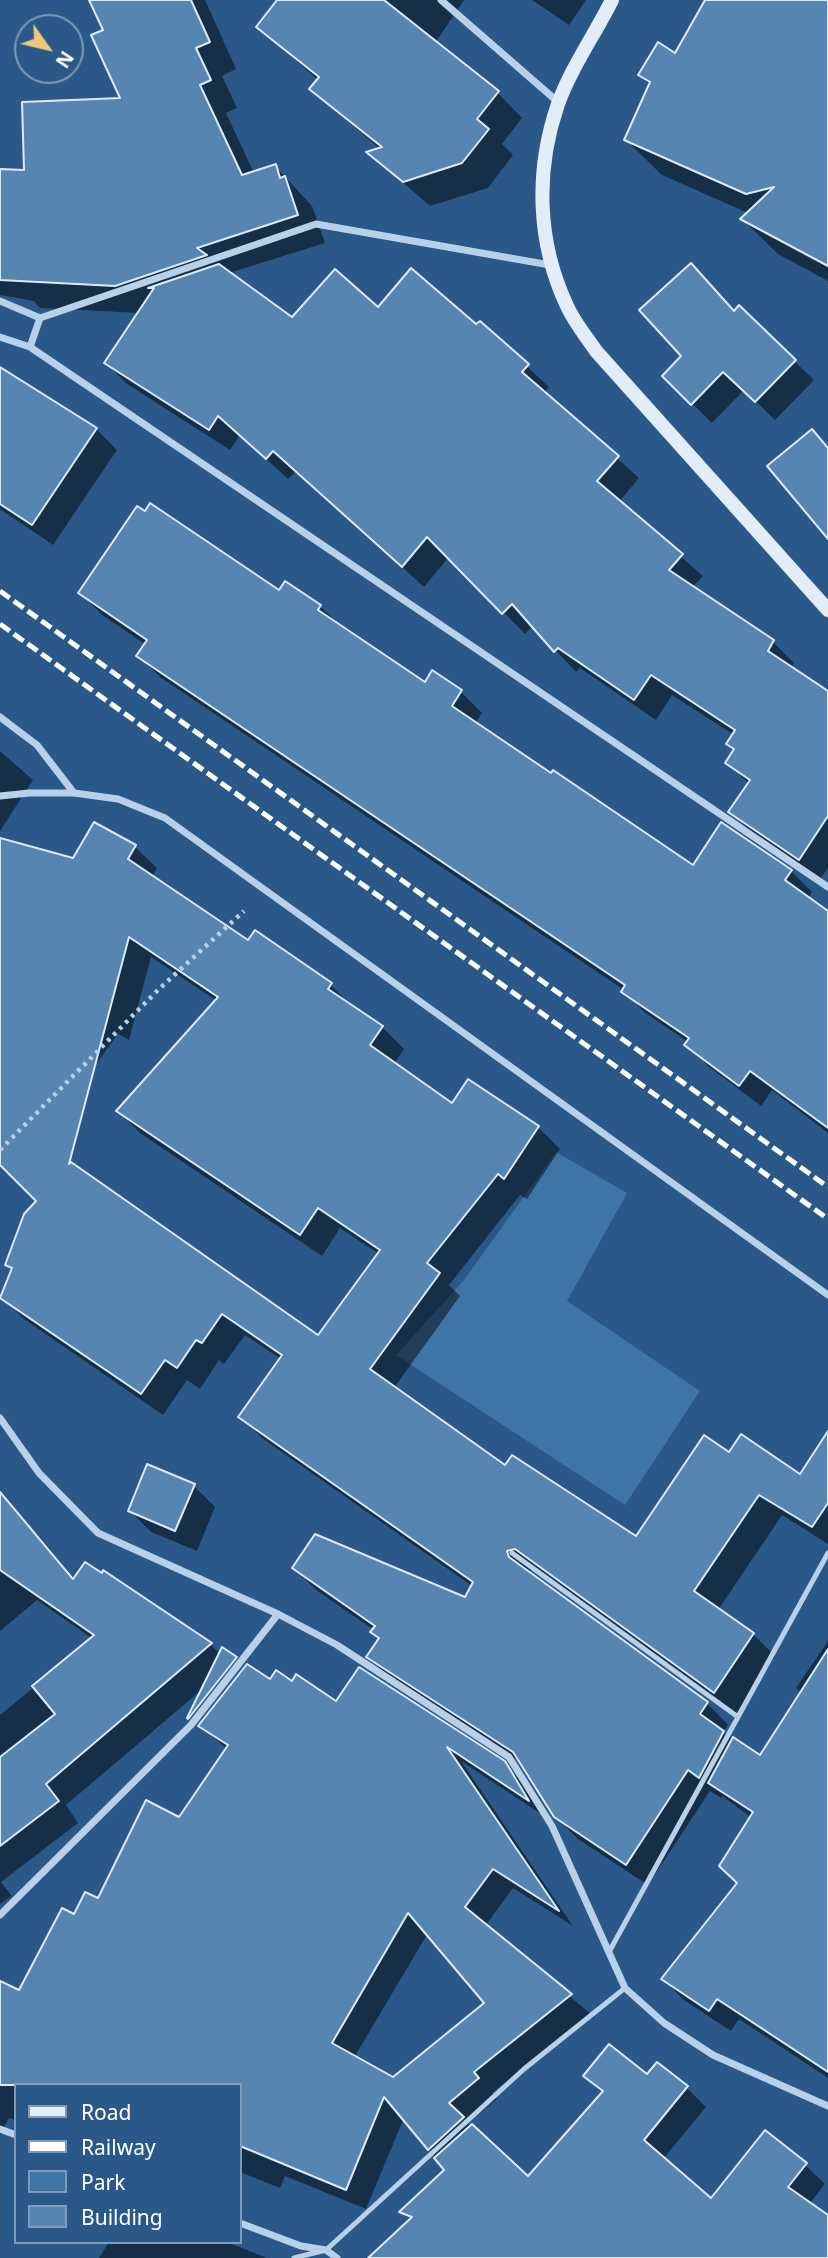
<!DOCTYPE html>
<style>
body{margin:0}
#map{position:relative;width:828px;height:2258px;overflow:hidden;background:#2a5989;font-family:"Noto Sans",sans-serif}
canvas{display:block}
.legend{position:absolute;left:14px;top:2083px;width:228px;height:161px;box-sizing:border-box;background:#2a5989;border:2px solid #7f9bb8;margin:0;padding:9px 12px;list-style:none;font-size:21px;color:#fff}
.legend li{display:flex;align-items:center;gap:14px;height:35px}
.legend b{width:35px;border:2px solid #7f9bb8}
.north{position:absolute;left:14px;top:14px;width:70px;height:70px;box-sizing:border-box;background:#2a5989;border:2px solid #7f9bb8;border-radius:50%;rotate:124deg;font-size:19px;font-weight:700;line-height:28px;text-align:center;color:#fff}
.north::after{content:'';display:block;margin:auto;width:24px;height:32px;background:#efc87f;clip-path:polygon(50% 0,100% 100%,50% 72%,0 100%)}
</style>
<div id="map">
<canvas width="828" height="2258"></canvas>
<ul class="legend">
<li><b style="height:9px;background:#e2edf8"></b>Road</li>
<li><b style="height:9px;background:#fff"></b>Railway</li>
<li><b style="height:19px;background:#3f74a6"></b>Park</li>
<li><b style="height:19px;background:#5685b2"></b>Building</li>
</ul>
<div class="north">N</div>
</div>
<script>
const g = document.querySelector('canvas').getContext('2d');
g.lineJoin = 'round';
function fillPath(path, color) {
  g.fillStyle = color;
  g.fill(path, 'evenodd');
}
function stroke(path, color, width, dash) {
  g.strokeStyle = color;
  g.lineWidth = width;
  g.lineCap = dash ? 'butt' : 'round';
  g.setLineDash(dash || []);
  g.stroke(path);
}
fillPath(new Path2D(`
 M556 1152 627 1193 567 1301 700 1391 625 1505 396 1355 464 1280Z`), '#3f74a6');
fillPath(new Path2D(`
 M91 0H205L236 69 222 76 237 108 226 113 254 173 275 166 312 206 325 243 229 273 292 319 378 310 476 327 480 323 549 387 544 393 639 478 619 502 703 576 692 588 773 642 794 663 789 671 828 743V868L820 879 752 833 731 812 749 784 728 763 735 751 728 743 734 735 672 695 656 720 580 668 576 672 533 626 525 634 449 557 424 587 296 471 288 479 240 435 230 450 127 384 106 363 140 313 40 308 34 301 0 295V171L26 172 122 100 105 31Z
 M280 0H464L435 43 497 92 522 118 502 144 513 155 488 188 430 206 369 153 380 149 311 89 318 80 258 27Z
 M532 0H586L569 25Z
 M707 0H828V281L778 254 742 219 748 213 662 175 626 140 650 85 640 75 675 55Z
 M691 265 735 312 739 308 814 380 775 420 744 390 712 423 664 376 683 356Z
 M45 395 96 429 117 450 53 545 0 509V415Z
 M279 592 320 606 342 628 425 684 432 673 461 692 482 713 475 724 693 868 791 871 812 892 808 898 828 914V1133L772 1090 761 1106 708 1066 687 1044 688 1042 644 1012 624 990 160 677 139 656 146 645 101 614 80 593Z
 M0 751 33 780 0 831Z
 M94 824 135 847 157 868 152 877 248 943 331 985 352 1007 382 1027 404 1049 394 1064 452 1105 538 1127 560 1149 527 1199 520 1195 449 1285 460 1296 394 1388 505 1468 636 1538 729 1455 828 1483V1544L782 1515 718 1610 753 1634 775 1656 736 1713 538 1570 529 1571 530 1574 707 1703 728 1725 723 1732 760 1758 802 1693 796 1688 828 1641V2078L739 2019 731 2031 684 2000 663 1979 739 1883 752 1818 722 1796 721 1798 710 1791 648 1885 578 1839 555 1816 523 1764 390 1678 368 1656 380 1639 374 1630 316 1590 294 1568 466 1599 472 1586 262 1438 241 1416 281 1359 245 1335 224 1364 219 1360 200 1389 187 1380 163 1415 24 1319 2 1297 41 1198 319 1337 379 1254 340 1228 322 1256 140 1133 118 1111 217 1001 151 957 129 1040 118 1034 19 1170 0 1151V839L74 861Z
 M194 1486 215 1507 197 1551 151 1532 130 1511Z
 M0 1502 38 1535 75 1579 103 1576 104 1573 211 1645 231 1665 66 1805 78 1823 1 1882 12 1896 0 1904V1715L93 1639 37 1600 0 1631Z
 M270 1682 292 1683 337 1704 503 1763 524 1783 544 1816 461 1761 573 1926 513 1888 485 1926 591 2014 492 2093 497 2099 468 2123 528 2178 603 2093 586 2076 647 2077 686 2087 706 2107 663 2159 711 2201 805 2165 825 2184 809 2204 828 2217V2258H530L446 2170 404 2118 366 2209 285 2176 280 2188 240 2172V2085H16V2120L9 2118 0 2135V1983L20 1992 75 1917 98 1900 180 1819 227 1749 201 1726ZM428 1933 487 2003 393 2080 355 2056Z
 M109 2242H227L267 2258H99Z`), '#0007');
const building = new Path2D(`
 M89 0H191L210 42 196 48 211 80 200 85 242 175 276 164 280 178 285 176 298 215 197 248 207 255 115 286 0 280V169L24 170 22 102 120 98 91 35 103 30Z
 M277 0H384L499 91 477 119 489 129 462 163 403 182 366 152 382 147 309 89 319 77 256 27Z
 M705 0H828V266L740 219 774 187 746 194 624 140 650 82 638 75 658 42 675 53Z
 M691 263 734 311 739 305 796 360 755 402 723 372 691 405 662 376 681 356 639 310Z
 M219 264 292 317 335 269 378 307 411 268 476 324 480 321 529 364 522 372 619 456 597 481 683 554 669 570 774 640 768 651 828 691V816L799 860 728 812 750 780 725 763 734 749 726 744 735 730 651 675 634 700 558 648 554 652 512 604 502 614 427 537 402 567 273 451 266 459 218 416 209 430 104 363 154 288H148Z
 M0 367 97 428 32 525 0 504Z
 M812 429 828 448V539L767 466Z
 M150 503 279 590 285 581 321 605 318 610 425 682 432 670 462 690 452 706 551 773 553 770 693 865 721 822 792 870 785 880 828 911V1128L750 1071 739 1086 684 1045 689 1038 621 992 625 985 136 656 147 640 78 593 137 506 145 511Z
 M94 822 136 845 128 859 248 940 255 930 332 983 328 989 383 1026 370 1045 452 1103 468 1079 539 1126 504 1179 498 1174 427 1263 440 1273 370 1369 505 1465 512 1455 636 1536 704 1435 729 1452 741 1434 800 1474 828 1431V1503L812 1527 759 1495 694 1591 754 1633 714 1693 515 1549 507 1551 509 1557 708 1702 700 1714 724 1731 699 1778 688 1770 626 1865 554 1817 513 1752 366 1657 379 1638 370 1632 375 1626 292 1568 315 1534 465 1597 473 1582 238 1417 282 1355 222 1314 202 1343 196 1340 177 1368 165 1360 141 1394 0 1298 12 1268 5 1265 24 1214 36 1201 0 1165V838L73 858ZM129 937 218 997 116 1111 300 1235 318 1208 380 1250 318 1335 71 1162 69 1164Z
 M147 1464 195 1484 175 1531 128 1511Z
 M0 1492 73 1579 85 1562 102 1573 103 1570 212 1643 46 1784 59 1801 0 1846V1757L55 1714 32 1686 94 1635 0 1570Z
 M222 1647 237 1657 188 1719 187 1718Z
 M828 1649V2072L717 1999 709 2011 661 1979 737 1883 719 1866 753 1812 708 1783 733 1737 760 1755Z
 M247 1664 270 1679 276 1670 292 1681 296 1674 336 1701 359 1667 505 1761 529 1801 447 1747 559 1911 493 1869 465 1907 572 1994 474 2072 479 2078 449 2103 464 2117 428 2150 384 2097 346 2190 240 2146V2085H0V1981L19 1990 62 1908 74 1914 85 1892 98 1898 146 1800 179 1817 228 1745 198 1726ZM408 1913 484 2003 393 2077 332 2043Z
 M609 2044 647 2074 657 2062 688 2086 644 2140 711 2198 765 2130 807 2163 788 2187 828 2215V2258H368L412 2217 399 2212 444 2170 434 2158 472 2124 528 2176 603 2091 583 2076Z`);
fillPath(building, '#5685b2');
stroke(building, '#dceaf7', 2);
stroke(new Path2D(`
 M0 1150 158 990 244 911`), '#b8d1e9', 4.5, [3.5, 5]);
stroke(new Path2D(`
 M512 1553 738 1717
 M609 1952 828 1553
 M294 2258 326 2250 524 2069 625 1988`), '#b8d1e9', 5);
stroke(new Path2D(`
 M441 0 558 102
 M0 301 40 318
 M0 337 30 347 828 887
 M30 347 40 318 316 224 550 265
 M0 717 37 745 74 793 118 799 165 818 828 1295
 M0 796 29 793H74
 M0 1418 39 1473 98 1533 278 1614 337 1645 509 1757 552 1826 625 1988 664 2023 713 2055 828 2106
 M0 1915 191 1725 278 1614
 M0 2129 16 2135
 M240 2223 301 2246 326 2250 337 2258`), '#b8d1e9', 7);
stroke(new Path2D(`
 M612 0C595 34 571 68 558 104 535 171 537 242 567 306 574 322 586 336 596 351L828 610`), '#e2edf8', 14);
stroke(new Path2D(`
 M0 591 828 1187
 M0 624 828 1219`), '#fff', 5, [12, 5]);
</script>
